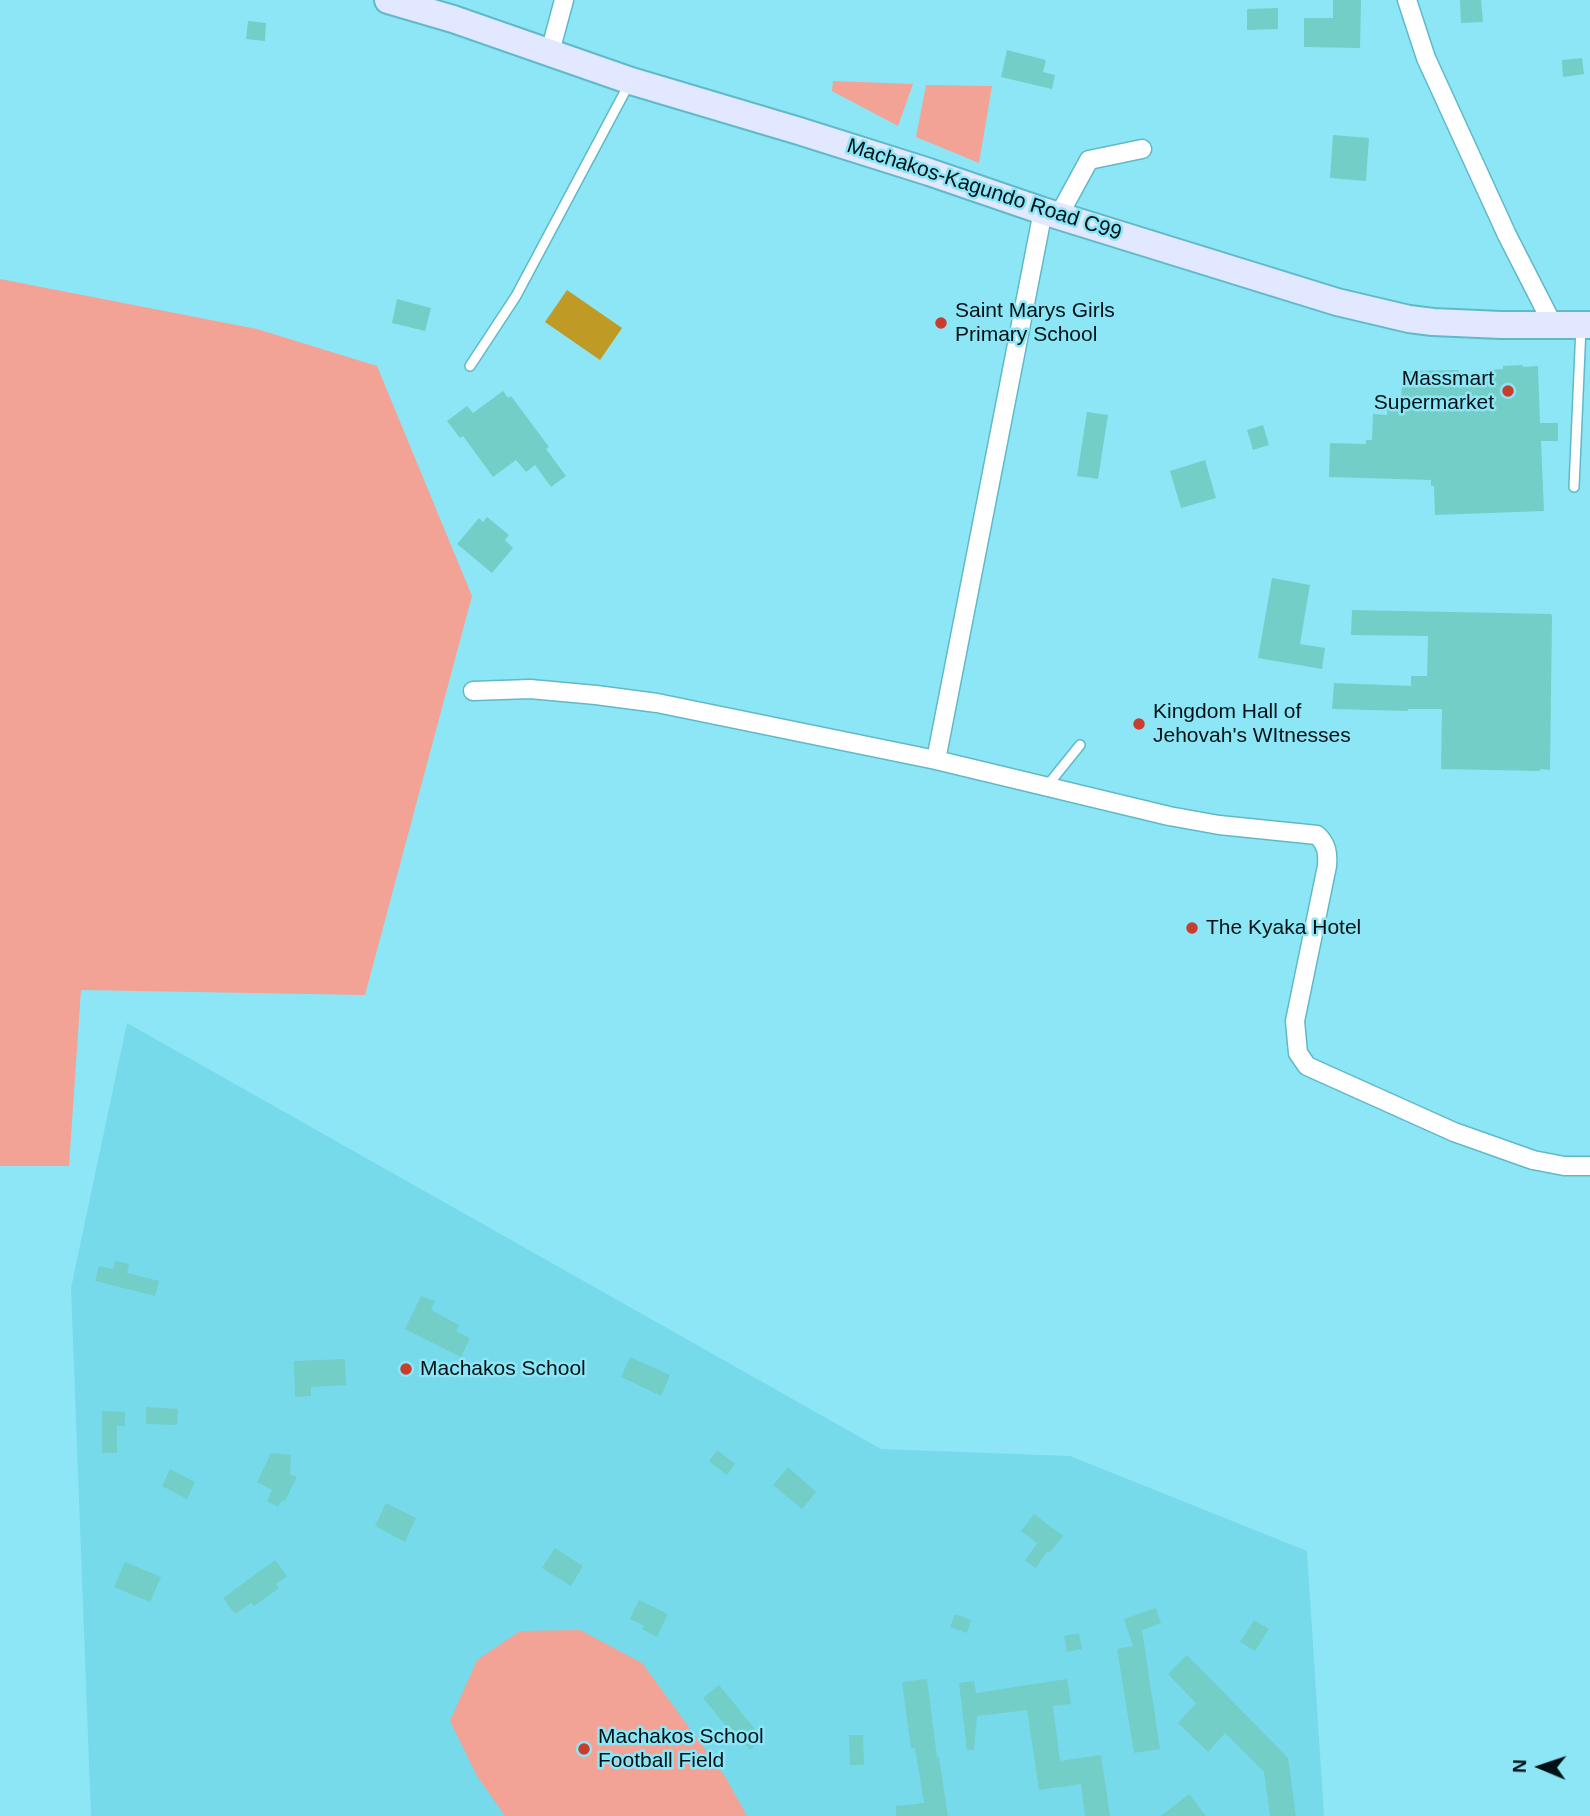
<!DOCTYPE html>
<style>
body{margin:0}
#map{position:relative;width:1590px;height:1816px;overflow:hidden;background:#8de6f5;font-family:Arial,sans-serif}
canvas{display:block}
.north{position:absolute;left:1506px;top:1732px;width:70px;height:70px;-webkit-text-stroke:5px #8de6f5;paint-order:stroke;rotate:272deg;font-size:19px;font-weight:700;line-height:28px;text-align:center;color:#001216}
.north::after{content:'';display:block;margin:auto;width:24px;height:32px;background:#001216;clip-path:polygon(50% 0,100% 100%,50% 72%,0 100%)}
</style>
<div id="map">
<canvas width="1590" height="1816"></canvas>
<div class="north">N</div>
</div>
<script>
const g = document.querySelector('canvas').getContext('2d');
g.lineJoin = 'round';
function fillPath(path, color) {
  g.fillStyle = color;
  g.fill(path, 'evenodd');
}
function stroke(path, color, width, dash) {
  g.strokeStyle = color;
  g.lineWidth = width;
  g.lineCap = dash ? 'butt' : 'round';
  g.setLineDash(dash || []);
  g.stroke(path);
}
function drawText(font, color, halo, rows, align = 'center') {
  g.font = font + ' Arial,sans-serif';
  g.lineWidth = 5;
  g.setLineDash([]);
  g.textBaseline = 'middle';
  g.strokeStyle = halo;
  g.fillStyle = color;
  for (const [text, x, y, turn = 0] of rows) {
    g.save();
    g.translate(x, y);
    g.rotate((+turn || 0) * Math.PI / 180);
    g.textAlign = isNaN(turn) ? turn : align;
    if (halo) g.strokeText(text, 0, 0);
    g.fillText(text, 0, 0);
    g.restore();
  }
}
fillPath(new Path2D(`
 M127 1023 881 1449 1070 1456 1307 1551 1324 1816H91L71 1288Z`), '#76daeb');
fillPath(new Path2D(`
 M833 81 913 84 898 126 832 91Z
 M926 85 992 86 979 163 916 137Z
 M0 279 257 329 377 366 472 596 365 995 81 990 69 1166H0Z
 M580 1630 642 1663 726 1778 747 1816H505L477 1776 450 1721 477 1660 520 1631Z`), '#f2a396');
fillPath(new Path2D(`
 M567 290 622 328 600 360 545 322Z`), '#bf9a24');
fillPath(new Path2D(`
 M1333 0H1361L1360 48 1304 47V18H1333Z
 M1460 0H1481L1483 22 1461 23Z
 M1278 8V29L1247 30V9Z
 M248 21 266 23 265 41 246 39Z
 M1007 50 1046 60 1043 72 1055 75 1052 89 1001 77Z
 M1582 58 1584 74 1563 77 1562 60Z
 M1333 135 1369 138 1366 181 1330 178Z
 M397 299 431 308 425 331 392 323Z
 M1523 365V367L1538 366 1540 423H1558V441H1541L1544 511 1435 515 1434 486H1431V480L1329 477 1330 443 1366 444V440H1372L1373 414 1387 415V407L1401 408 1402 375 1411 371 1459 370V373H1487V370L1503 369V366Z
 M503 391 508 398 511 396 549 447 546 449 566 476 551 487 535 465 526 472 516 460 493 477 463 436 460 438 447 421 467 406 473 413Z
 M1087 412 1108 415 1098 479 1077 476Z
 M1263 425 1269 445 1253 450 1247 430Z
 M1205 460 1216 498 1181 508 1170 471Z
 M487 517 509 535 505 540 513 548 492 573 457 544 479 518 483 522Z
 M1272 578 1310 585 1300 644 1325 648 1322 669 1258 658Z
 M1352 610 1551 614 1552 616 1550 770 1540 769V771L1441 769 1442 709H1408V711L1332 709 1334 683 1411 686V676H1427L1428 636 1351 635Z
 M115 1261 129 1264 127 1273 159 1281 155 1296 95 1281 99 1266 113 1269Z
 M421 1296 435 1301 431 1310 459 1325 456 1331 470 1338 461 1357 405 1329Z
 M630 1357 670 1375 661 1396 621 1377Z
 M345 1359 346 1385 311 1387V1396L295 1397 294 1361Z
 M146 1407 178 1409 177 1425 146 1424Z
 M102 1411 125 1412V1426H117V1453H102Z
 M717 1450 735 1464 727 1475 709 1461Z
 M271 1453 291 1455 290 1474 297 1477 285 1501 282 1500 278 1507 267 1501 272 1490 257 1482Z
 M788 1467 816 1492 802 1509 773 1485Z
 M170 1469 195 1482 187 1499 162 1486Z
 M386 1503 416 1518 405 1542 375 1526Z
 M1034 1514 1063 1536 1049 1553 1047 1551 1036 1568 1025 1561 1037 1543 1021 1531Z
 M555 1548 583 1566 571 1586 542 1568Z
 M275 1560 287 1576 276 1584 279 1588 254 1606 251 1603 235 1614 223 1598Z
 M125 1562 161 1577 150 1602 114 1587Z
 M639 1600 668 1614 657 1637 642 1629 644 1626 630 1619Z
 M1156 1608 1161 1623 1142 1630 1160 1749 1134 1753 1117 1649 1133 1646 1124 1619Z
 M955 1614 971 1620 967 1633 950 1627Z
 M1254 1620 1269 1629 1255 1651 1240 1642Z
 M1079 1633 1082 1649 1067 1652 1064 1636Z
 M1187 1655 1288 1758 1296 1816H1270L1264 1772 1225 1733 1208 1752 1178 1723 1196 1703 1168 1674Z
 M927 1679 937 1757H939L948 1816H896V1806L924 1803 915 1748H911L902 1682Z
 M1067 1679 1071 1704 1053 1706 1060 1761 1101 1755 1110 1816H1085L1081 1784 1039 1790 1027 1710 977 1716 974 1750H967L959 1683 974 1681 976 1693Z
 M719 1685 763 1739 750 1750 729 1725 727 1727 703 1698Z
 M849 1735H863L864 1765H850Z
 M1189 1794 1206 1816H1161Z`), '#73cec8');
const service = new Path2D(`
 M470 366 516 296 629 84
 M1574 487 1581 327
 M1047 786 1080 745`);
const minor = new Path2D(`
 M1407 0 1426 58 1507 235 1553 325
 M550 52 564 0
 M1059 215 1089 160 1142 149
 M473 691 530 689 596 695 657 703 936 760 1169 816 1219 825 1317 835C1327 844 1328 854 1327 866L1295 1021 1298 1053 1307 1066 1454 1132 1533 1160 1564 1166H1590
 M936 760 1043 211`);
const secondary = new Path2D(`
 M388 0 453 19 631 81 799 131 929 172 1043 211 1337 302 1409 319 1433 322 1501 325H1590`);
stroke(service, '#60b9c8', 12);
stroke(minor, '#60b9c8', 21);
stroke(secondary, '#60b9c8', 30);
stroke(service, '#fff', 9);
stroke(minor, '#fff', 18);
stroke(secondary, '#e1e8ff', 26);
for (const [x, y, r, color] of [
 [941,323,7,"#c93d2d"],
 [1508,391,7,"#c93d2d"],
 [1139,724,7,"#c93d2d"],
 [1192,928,7,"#c93d2d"],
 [406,1369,7,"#c93d2d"],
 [584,1749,7,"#c93d2d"]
]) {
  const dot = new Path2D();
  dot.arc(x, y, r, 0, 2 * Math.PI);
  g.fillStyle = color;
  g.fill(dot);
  stroke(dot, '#8de6f5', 2.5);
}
drawText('21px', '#001216', '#8de6f5', [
 ["Machakos-Kagundo Road C99",984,190,18]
]);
drawText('21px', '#001216', '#8de6f5', [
 ["Saint Marys Girls",955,311],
 ["Primary School",955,335],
 ["Massmart",1494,379,"right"],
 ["Supermarket",1494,403,"right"],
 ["Kingdom Hall of",1153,712],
 ["Jehovah's WItnesses",1153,736],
 ["The Kyaka Hotel",1206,928],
 ["Machakos School",420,1369],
 ["Machakos School",598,1737],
 ["Football Field",598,1761]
], 'left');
</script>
